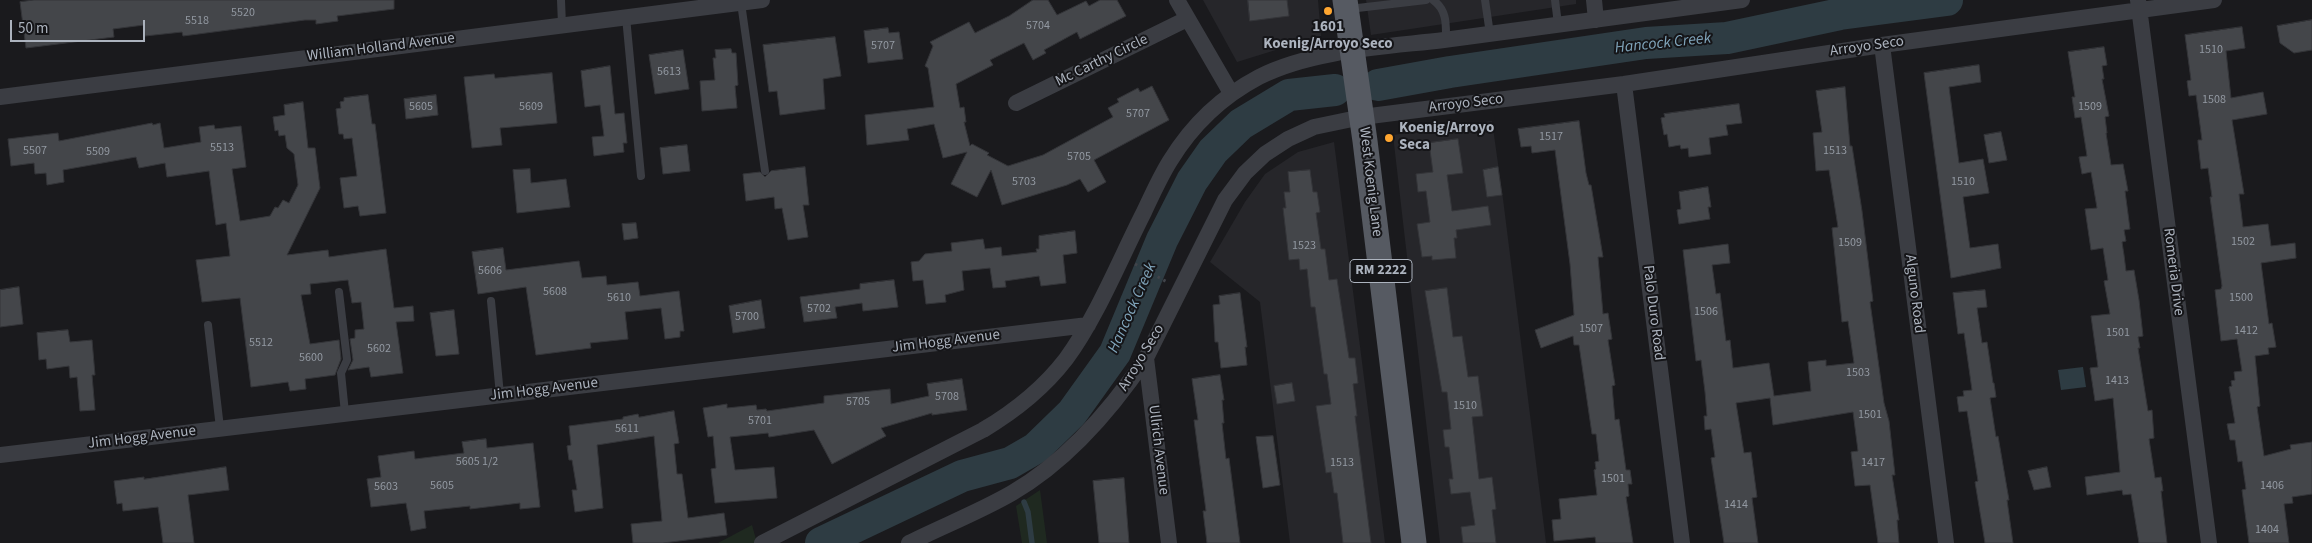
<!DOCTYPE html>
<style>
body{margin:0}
#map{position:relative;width:2312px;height:543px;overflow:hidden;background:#1a1a1d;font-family:"Source Sans 3",sans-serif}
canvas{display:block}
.scale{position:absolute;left:10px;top:20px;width:135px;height:22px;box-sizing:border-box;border:2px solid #acb3be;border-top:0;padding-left:6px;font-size:15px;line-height:18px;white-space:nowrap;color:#acb3be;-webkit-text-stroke:4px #151518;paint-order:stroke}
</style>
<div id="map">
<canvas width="2312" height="543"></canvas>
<div class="scale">50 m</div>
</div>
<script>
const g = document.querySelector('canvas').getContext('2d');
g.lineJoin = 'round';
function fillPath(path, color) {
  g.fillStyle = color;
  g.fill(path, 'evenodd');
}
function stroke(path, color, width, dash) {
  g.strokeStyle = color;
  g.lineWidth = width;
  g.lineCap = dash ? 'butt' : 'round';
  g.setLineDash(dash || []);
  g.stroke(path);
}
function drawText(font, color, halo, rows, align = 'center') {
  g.font = font + ' "Source Sans 3",sans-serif';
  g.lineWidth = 4;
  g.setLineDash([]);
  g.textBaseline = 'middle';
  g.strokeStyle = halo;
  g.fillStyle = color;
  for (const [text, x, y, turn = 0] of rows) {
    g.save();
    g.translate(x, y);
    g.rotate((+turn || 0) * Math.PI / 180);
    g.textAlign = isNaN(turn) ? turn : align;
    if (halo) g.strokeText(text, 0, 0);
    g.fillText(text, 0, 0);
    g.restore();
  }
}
fillPath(new Path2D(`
 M1203 0H1318L1321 36 1237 62Z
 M1366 0H1576V4L1371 35Z
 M1492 121 1503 199 1546 543H1440L1393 135Z
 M1334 142 1385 543H1290L1260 302 1210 262 1245 202 1265 174 1298 152Z`), '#26262a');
fillPath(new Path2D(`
 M1040 490 1047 543H1022L1016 506Z
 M752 525 757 543H718Z`), '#1f2920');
fillPath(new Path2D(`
 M2083 367 2086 387 2061 390 2058 370Z`), '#2e3c43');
stroke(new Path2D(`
 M1010 463 1014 474
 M1024 502 1028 512 1032 543`), '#2e3c43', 5.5);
stroke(new Path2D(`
 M1378 85 1450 72 1646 43 1727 38 1840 14 1947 0
 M821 543 962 476 1010 463 1036 448 1072 413 1115 353 1162 240 1192 181 1213 151 1241 124 1289 95 1335 90`), '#2e3c43', 32);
const building = new Path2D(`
 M34 0H394V9L337 16 338 21 316 24V20H305L183 36 182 32 145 36 144 25 113 29 114 37 26 48 20 2Z
 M1033 0H1048L1057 15 1086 1 1089 6 1100 0H1117L1126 16 1080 39 1077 32 1044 50 1046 53 1033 60 1024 43 990 60 993 65 956 84 960 108 964 107 966 122H964L970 146 972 144 989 153 987 155 1008 166 1043 155 1113 117 1108 108 1119 102 1117 99 1138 88 1140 92 1152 86 1169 120 1094 160 1106 182 1088 192 1080 179 1067 185 1002 205 991 170 977 197 951 184 967 152 943 158 934 124 907 129 909 140 867 145 865 115 934 107 928 68 925 66 933 46 930 42 969 22 975 33 1009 16Z
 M1248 0H1287L1289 16 1250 21Z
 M2312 20V50L2294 53 2280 43 2277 26Z
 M2242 27 2245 48 2226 51 2231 98 2263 92 2267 114 2232 120 2244 194H2239L2243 227 2268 224 2271 246 2295 243 2296 258 2261 263 2269 324 2272 323 2276 347 2268 348 2269 354 2255 356 2260 406 2257 407 2264 456 2291 449 2290 445 2312 442V494L2292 497 2293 503 2284 504 2289 543H2249L2242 490 2246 489 2242 461 2238 462 2235 440H2230L2227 424 2235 423 2229 387 2232 386 2231 381 2235 380 2234 372 2242 371 2237 339 2221 341 2215 290 2221 289 2222 286 2210 197H2212L2208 168 2201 169 2198 143V140H2202L2196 95 2189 96 2187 81 2191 80 2185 35Z
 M888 28 889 33 899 32 903 59 868 63 864 31Z
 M835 37 841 76 823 79 825 109 780 115 777 91 769 92 763 45Z
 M2104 47 2107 65 2102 66 2104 79H2102L2109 116 2105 117 2107 133H2106L2111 165 2123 164 2128 191H2125L2130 229 2124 230 2126 241 2122 242 2124 255 2126 271 2134 270 2139 300 2143 336 2138 337 2140 348H2138L2148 411 2152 410 2154 438 2149 439 2155 478 2161 477 2163 491H2161L2167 543H2139L2131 494 2123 495 2122 490 2087 495 2085 477 2120 472 2113 398 2095 401 2090 368 2098 367 2091 316 2110 314 2104 281 2108 280 2103 248 2091 250 2085 209 2097 208 2091 172 2082 174 2079 157 2087 156 2081 117 2075 118 2072 97H2075L2068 52Z
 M731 49 732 53H736L738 85 735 86 737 108 702 111 700 81 715 80 713 58H716L715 50Z
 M683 50 689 89 655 94 649 55Z
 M1979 65 1981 82 1949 87 1959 163 1983 159 1989 193 1963 197 1970 248 1998 244 2001 268 1951 278 1924 73Z
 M610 66 615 114 624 113 627 143H623L624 152 594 156 592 137 604 136 600 105 585 107 581 71Z
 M552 73 557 123 500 128 502 145 472 148 464 77 494 74 495 78Z
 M1845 87 1850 146H1852L1862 211 1873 301 1870 302 1884 403 1889 421 1895 475H1892L1899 520H1897L1899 543H1878L1870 485 1855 486 1851 452 1858 451 1853 412 1773 425 1770 398 1736 403 1744 453 1751 452 1757 497 1752 498 1758 543H1724L1711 458 1715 457 1711 429 1705 430 1704 416H1707L1705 392 1701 360 1696 361 1683 250 1728 244 1730 263 1712 265 1716 294 1720 293 1726 341 1730 340 1733 368 1769 363 1774 396 1811 391 1808 362 1826 360V366L1854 363 1848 321 1842 322 1832 228 1838 227 1829 170 1816 171 1813 133 1822 132 1816 91Z
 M368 95 372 124H375L386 213 360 216 358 206 344 208 340 178 357 176 352 138 344 139 343 134H339L336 109 341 108 340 102 344 101V98Z
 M436 95 438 115 406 119 404 99Z
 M303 102 308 148H315L320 188 287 255 328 250 329 257 386 249 394 308 413 306 414 321 396 322 403 373 371 377 369 367 348 370 353 360 350 339 355 338V330L364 329 361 302 352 303 348 280 310 284 311 294 301 295 310 344 339 340 341 359 335 375 305 379 306 389 290 391 288 382 251 387 240 298 202 302 196 260 230 256 226 223 216 225 209 171 167 177 165 163 139 168 136 157 63 170 64 182 47 185 46 173 35 174 34 163 11 166 8 139 58 133 59 141 152 123 153 125 160 123 164 148 201 142 199 127 214 125 215 129 241 126 246 167 232 169 240 221 270 216 275 207 278 208 283 200 289 203 298 185 294 154 287 148 285 135 279 136 278 130 275 131 273 117 285 115 284 105Z
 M1739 104 1742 123 1726 125 1728 135 1709 138 1711 154 1689 157 1688 148 1681 149 1680 145 1669 147 1667 134 1664 135 1661 118 1665 117 1664 114Z
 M1579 121 1586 173 1589 185H1591L1603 257H1598L1603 314 1608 313 1612 339 1608 340 1615 385 1612 386 1615 420 1619 419 1626 470H1630L1632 484H1628L1629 496 1626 497 1633 543H1596L1595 537 1554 541 1552 520 1561 519 1559 499 1597 495 1594 470 1596 469 1595 462 1599 461 1596 434H1592L1579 345H1574L1573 336 1541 348 1535 330 1574 315 1570 264 1555 150 1532 153 1531 146 1521 147 1518 129Z
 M2001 132 2007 160 1989 163 1984 135Z
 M1458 139 1463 173 1447 175 1452 211 1488 206 1491 225 1456 230 1457 238H1454L1456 258 1432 260V256L1422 257 1420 244 1417 224 1430 222 1426 191 1418 192 1416 174 1433 172 1429 143Z
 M687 145 690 171 663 174 660 148Z
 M805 167 809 205H803L808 237 788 240 782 208 775 209 774 197 746 201 743 174 760 172 765 177 771 171Z
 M1498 167 1502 195 1487 197 1483 170Z
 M530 169 531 183 566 179 570 207 517 213 513 170Z
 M1310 170 1313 192H1317L1320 212 1316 213 1321 249H1325L1329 280 1337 279 1349 358H1355L1358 383 1353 384 1357 416H1355L1371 543H1343L1337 493H1334L1331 472 1326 473 1316 406 1331 404 1327 374H1324L1315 307H1311L1307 269 1300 270 1299 259 1289 260 1283 208H1286L1284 192H1290L1288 172Z
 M1708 187 1711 207H1708L1710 219 1679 224 1677 210 1681 209 1679 192Z
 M636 223 638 238 624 240 622 224Z
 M1075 231 1077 253 1063 255 1066 283 1041 286 1039 276 1005 281 1006 287 993 288 990 268 962 271 964 290 945 295 946 302 926 304 923 280 913 281 911 262 919 261 925 254 952 251 951 243 983 239 985 249 1001 247 1002 256 1037 252 1036 249H1039V236Z
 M503 248 506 270 579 261 582 278 606 276 607 285 638 282 640 296 679 291 684 331H680V337L665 339 661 308 625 312 628 339 590 343 591 348 536 355 526 287 478 294 472 252Z
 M894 280 898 307 863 311 862 303 835 307 837 318 804 322 800 297 860 289V284Z
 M19 287 23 324 0 327V290Z
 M1447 288 1453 337 1462 336 1468 377 1478 376 1483 416 1472 417 1479 479 1492 477 1496 509 1492 510 1496 543H1463L1461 527 1475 525 1470 492 1451 494 1449 479H1453L1449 447H1445L1443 430 1451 429 1447 392H1442L1425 291Z
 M1985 290 1987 307 1977 308 1982 343 1987 342 1993 383H1994L1996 397 1990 398 1996 437 1998 436 2009 500H2007L2013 543H1985L1975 482 1978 481 1967 411 1959 412 1957 397 1964 396 1963 391 1972 390 1964 333 1958 334 1953 293Z
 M1240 293 1247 347H1245L1247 365 1221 368 1218 342H1215L1213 305 1220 304 1219 296Z
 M761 300 765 328 733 333 729 306Z
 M454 310 459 354 436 356 430 313Z
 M68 330 70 342 92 340 95 375H92L95 410 80 411 77 377 70 378 69 366 47 369 46 359 39 360 37 333Z
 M1220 375 1224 400H1222L1224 423H1222L1226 459 1229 458 1240 543H1207L1203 511H1206L1194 420H1198L1192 379Z
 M962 379 967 410 932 415V413L881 428 886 436 832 464 814 430 769 437 768 433 730 437 735 470 774 467 777 498 715 503 711 469 716 468 713 436 708 437 703 408 727 404V408L756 405 757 410 766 409 767 411 824 403V396L890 389 891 404 929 396 927 384Z
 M1292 383 1295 401 1277 404 1274 386Z
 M674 411 679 443 674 444 677 474H682L688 518 724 513 727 535 663 543H633L631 524 662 521 654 436 597 445 603 508 575 512 572 490H577L572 460H569L567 446 571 445 569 426 623 419V417L638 414 639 417Z
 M1273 436 1280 485 1263 488 1256 437Z
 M486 439 487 448 533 443 540 507 520 509V503L470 509V506L424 511 426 528 411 531 406 503 371 507 367 479 381 477 378 456 414 451 415 459 464 453 462 442Z
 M226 467 229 490 188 495 194 543H163L158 507 123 511 122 503 117 504 114 481 144 477V479Z
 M2047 467 2051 487 2034 490 2028 471Z
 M1124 478 1129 543H1099L1093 481Z`);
fillPath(building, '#44464a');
stroke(building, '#343539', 1);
stroke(new Path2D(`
 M1135 264 1167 282`), '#41444a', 3, [2.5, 4]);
stroke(new Path2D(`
 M561 0 562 25
 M1433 0C1447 10 1446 24 1446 39
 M1485 0 1490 34
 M1555 0 1558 24
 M741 3 765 171
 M1349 9 1426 0
 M626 17 641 176
 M339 292 347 360 341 373 345 413
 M491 301 500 395
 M208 325 220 428`), '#3b3d43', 8);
stroke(new Path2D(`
 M1177 0 1231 93
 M1594 0 1596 20
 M2138 0 2209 543
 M1882 45 1946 543
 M1624 84 1682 543
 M0 97 762 0
 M1016 103 1187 19
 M1146 358 1169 543
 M0 455 1088 325
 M762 543 983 430C1015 411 1043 389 1066 359 1097 317 1120 259 1144 212 1152 195 1160 177 1170 161 1192 125 1221 97 1259 77 1312 50 1385 47 1444 40 1544 27 1643 13 1742 0
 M909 543C943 526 979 512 1012 493 1067 461 1111 410 1146 358L1225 200 1245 173 1265 154 1288 139 1314 127 1362 117 1624 84 1882 45 2214 0`), '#3b3d43', 16);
stroke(new Path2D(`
 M1345 0 1365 141 1414 543`), '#565a62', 25);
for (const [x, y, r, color] of [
 [1328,11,5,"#ffa630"],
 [1389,138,5,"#ffa630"]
]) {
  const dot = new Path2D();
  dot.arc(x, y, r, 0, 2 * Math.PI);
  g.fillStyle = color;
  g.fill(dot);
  stroke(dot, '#151518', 2);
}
drawText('12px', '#9298a1', null, [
 ["5520",243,13],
 ["5518",197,21],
 ["5704",1038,26],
 ["5707",883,46],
 ["1510",2211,50],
 ["5613",669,72],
 ["1508",2214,100],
 ["5605",421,107],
 ["5609",531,107],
 ["1509",2090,107],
 ["5707",1138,114],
 ["1517",1551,137],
 ["5513",222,148],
 ["5507",35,151],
 ["1513",1835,151],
 ["5509",98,152],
 ["5705",1079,157],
 ["5703",1024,182],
 ["1510",1963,182],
 ["1502",2243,242],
 ["1509",1850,243],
 ["1523",1304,246],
 ["5606",490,271],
 ["5608",555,292],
 ["5610",619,298],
 ["1500",2241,298],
 ["5702",819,309],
 ["1506",1706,312],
 ["5700",747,317],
 ["1507",1591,329],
 ["1412",2246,331],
 ["1501",2118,333],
 ["5512",261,343],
 ["5602",379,349],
 ["5600",311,358],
 ["1503",1858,373],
 ["1413",2117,381],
 ["5708",947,397],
 ["5705",858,402],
 ["1510",1465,406],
 ["1501",1870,415],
 ["5701",760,421],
 ["5611",627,429],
 ["5605 1/2",477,462],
 ["1513",1342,463],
 ["1417",1873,463],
 ["1501",1613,479],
 ["5605",442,486],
 ["1406",2272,486],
 ["5603",386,487],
 ["1414",1736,505],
 ["1404",2267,530]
]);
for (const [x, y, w] of [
 [1381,271,62]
]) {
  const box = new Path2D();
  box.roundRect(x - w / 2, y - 11.5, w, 23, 4);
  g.fillStyle = '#151518';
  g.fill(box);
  stroke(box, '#acb3be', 1);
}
drawText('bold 14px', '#acb3be', null, [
 ["RM 2222",1381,271]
]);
drawText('bold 15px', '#acb3be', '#151518', [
 ["1601",1328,28],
 ["Koenig/Arroyo Seco",1328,45],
 ["Koenig/Arroyo",1399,129,"left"],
 ["Seca",1399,146,"left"]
]);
drawText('15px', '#acb3be', '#151518', [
 ["Arroyo Seco",1867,47,-8],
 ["William Holland Avenue",381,48,-7],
 ["Mc Carthy Circle",1102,61,-26],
 ["Arroyo Seco",1466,104,-7],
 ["West Koenig Lane",1370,182,83],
 ["Romeria Drive",2173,272,83],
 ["Alguno Road",1914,294,83],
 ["Palo Duro Road",1653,313,83],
 ["Jim Hogg Avenue",946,342,-7],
 ["Arroyo Seco",1142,358,-59],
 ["Jim Hogg Avenue",544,390,-7],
 ["Jim Hogg Avenue",142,438,-7],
 ["Ullrich Avenue",1158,450,83]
]);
drawText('italic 16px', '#80a5bb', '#151518', [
 ["Hancock Creek",1663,44,-6],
 ["Hancock Creek",1133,308,-66]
]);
</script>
